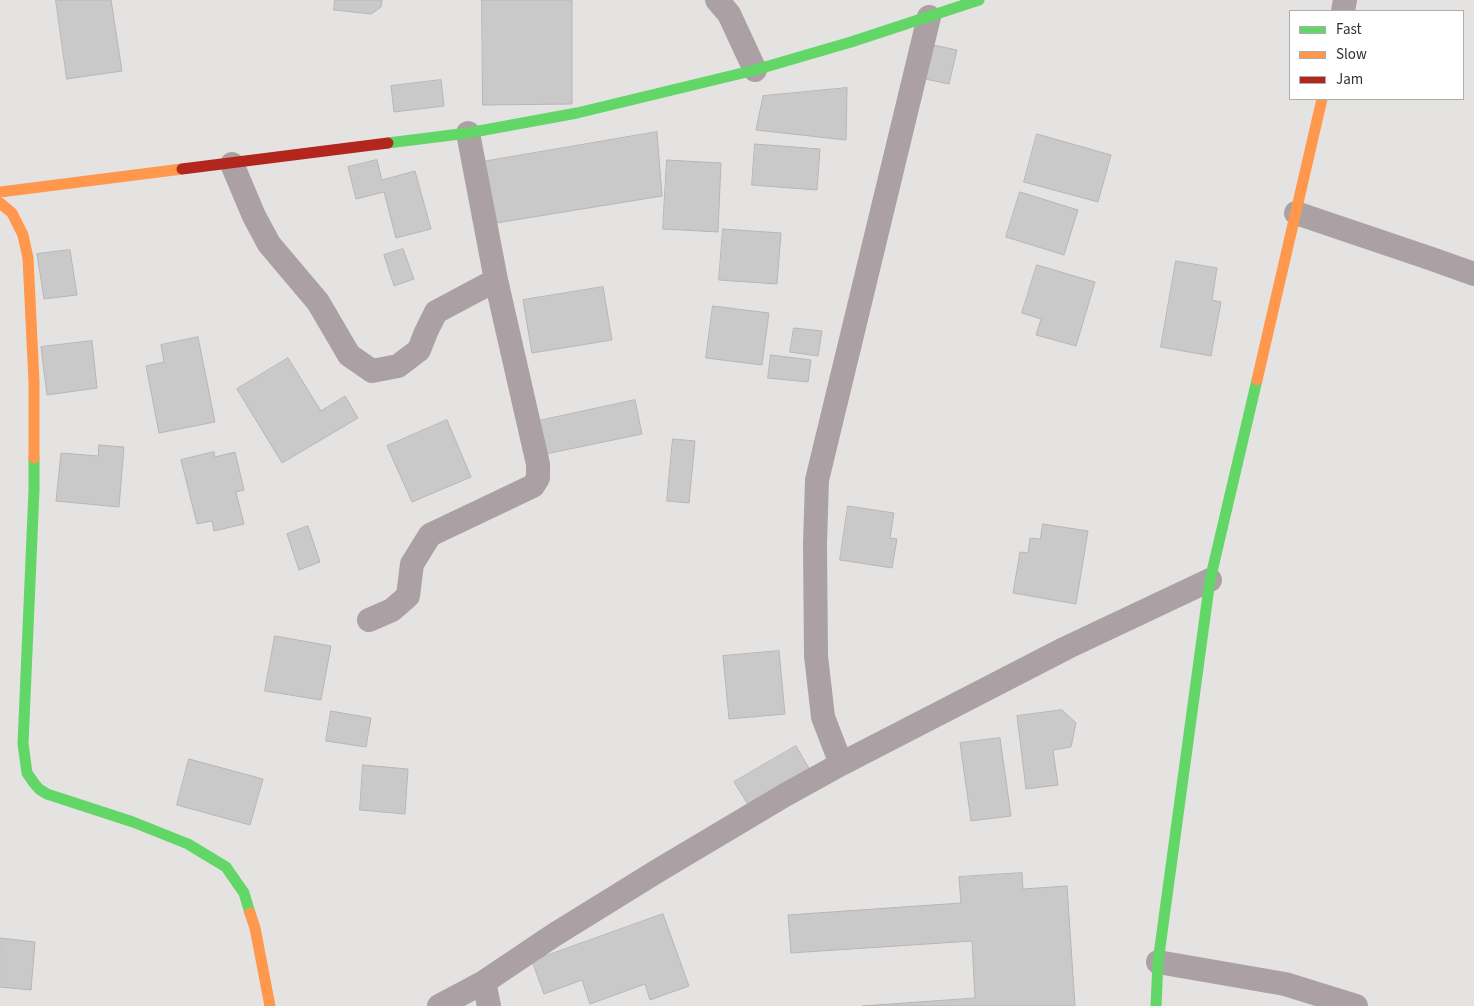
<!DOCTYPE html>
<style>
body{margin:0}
#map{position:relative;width:1474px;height:1006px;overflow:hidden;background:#e5e3e2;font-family:"Source Sans 3",sans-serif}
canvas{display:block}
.legend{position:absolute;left:1289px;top:10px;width:175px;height:90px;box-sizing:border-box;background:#fff;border:1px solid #adadac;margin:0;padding:6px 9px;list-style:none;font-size:15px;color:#323130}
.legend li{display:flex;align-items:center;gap:10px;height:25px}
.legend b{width:25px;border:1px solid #adadac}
</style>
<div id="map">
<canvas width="1474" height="1006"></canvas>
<ul class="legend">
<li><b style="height:6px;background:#63d668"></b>Fast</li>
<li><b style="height:6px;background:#ff974d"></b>Slow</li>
<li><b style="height:6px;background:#b3261e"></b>Jam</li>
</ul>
</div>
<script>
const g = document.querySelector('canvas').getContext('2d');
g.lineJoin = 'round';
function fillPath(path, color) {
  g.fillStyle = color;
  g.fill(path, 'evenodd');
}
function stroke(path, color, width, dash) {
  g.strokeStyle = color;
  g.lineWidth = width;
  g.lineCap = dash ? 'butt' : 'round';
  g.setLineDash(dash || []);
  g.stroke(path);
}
const building = new Path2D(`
 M56 0H111L122 71 67 79Z
 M335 0H382L381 7 371 14 334 10Z
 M482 0H572V104L483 105Z
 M933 45 957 50 949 84 925 79Z
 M441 80 444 106 394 112 391 86Z
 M847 88 846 140 756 130 763 96Z
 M657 132 662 196 490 224 482 162Z
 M1037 134 1111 155 1098 202 1024 182Z
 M755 144 820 149 817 190 752 185Z
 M377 160 382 180 415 171 431 229 396 238 384 192 356 199 348 167Z
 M667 160 721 163 718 232 663 229Z
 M1020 192 1078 210 1064 255 1006 237Z
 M723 229 781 233 777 284 719 280Z
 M403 249 414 279 394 286 384 255Z
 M70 250 77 295 44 299 37 254Z
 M1176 261 1217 268 1212 300 1221 302 1211 356 1161 347Z
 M1037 265 1095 282 1076 346 1036 335 1041 319 1022 313Z
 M603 287 612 340 532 353 523 300Z
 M713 306 769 313 762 365 706 358Z
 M794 328 822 331 818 356 790 352Z
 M198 337 215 422 159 433 146 366 164 362 161 345Z
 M92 341 97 388 47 395 41 347Z
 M771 355 811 360 808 382 768 378Z
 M288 358 321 411 345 396 358 418 282 463 237 389Z
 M635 400 642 434 541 455 534 422Z
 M447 420 471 477 412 502 387 446Z
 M673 439 695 441 689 503 667 501Z
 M99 445 124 447 119 507 56 501 61 453 98 456Z
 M214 452 215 457 235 452 244 490 236 492 244 524 214 531 212 521 197 524 181 460Z
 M848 506 894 513 890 538 897 539 892 568 840 560Z
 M1043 524 1088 531 1076 604 1013 593 1020 552 1028 553 1030 538 1040 539Z
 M308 526 320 562 299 570 287 534Z
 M275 636 331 646 321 700 265 691Z
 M779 651 785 714 729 719 723 656Z
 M1062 710 1076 723 1071 747 1053 750 1058 785 1026 789 1017 716Z
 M331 711 371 718 366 747 326 741Z
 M1000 738 1011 816 971 821 960 743Z
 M796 746 810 770 749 806 734 782Z
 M189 759 263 779 250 825 177 805Z
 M363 765 408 769 405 814 360 810Z
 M1022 873 1023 889 1067 886 1075 1006H862L975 998 972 941 791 953 788 915 961 903 959 877Z
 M663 914 689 986 650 1000 645 984 590 1004 582 980 544 994 532 961Z
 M0 938 35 942 31 990 0 987Z`);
fillPath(building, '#cac9c9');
stroke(building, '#b7b6b6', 1);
stroke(new Path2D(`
 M717 0 729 14 755 70
 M1343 11 1345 0
 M232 164 254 216 269 244 318 302 349 355 372 371 398 366 419 350 426 332 436 312 496 280
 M1296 213 1432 259 1474 274
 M369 620 392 610 408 596 412 564 430 535 533 486 538 478V464L496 280 468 133
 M841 764 823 717 816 656 815 544 817 480 929 17
 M1158 962 1285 984 1356 1006
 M484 982 489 1006
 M439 1006 484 982 554 935 659 870 785 795 841 764 1066 648 1210 580`), '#aba0a3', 24);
stroke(new Path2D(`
 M388 143 468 133 577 113 755 70 851 42 979 0
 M34 458V490L23 744 27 773 34 783 39 789 47 794 133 822 188 844 226 867 244 893 250 913
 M1156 1006 1158 962 1210 580 1257 380`), '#63d668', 11);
stroke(new Path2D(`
 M0 192 182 169
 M0 203 12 213 23 235 28 258 34 382V458
 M1257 380 1322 99
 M250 913 255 928 270 1006`), '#ff974d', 11);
stroke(new Path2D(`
 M182 169 388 143`), '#b3261e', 11);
</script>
